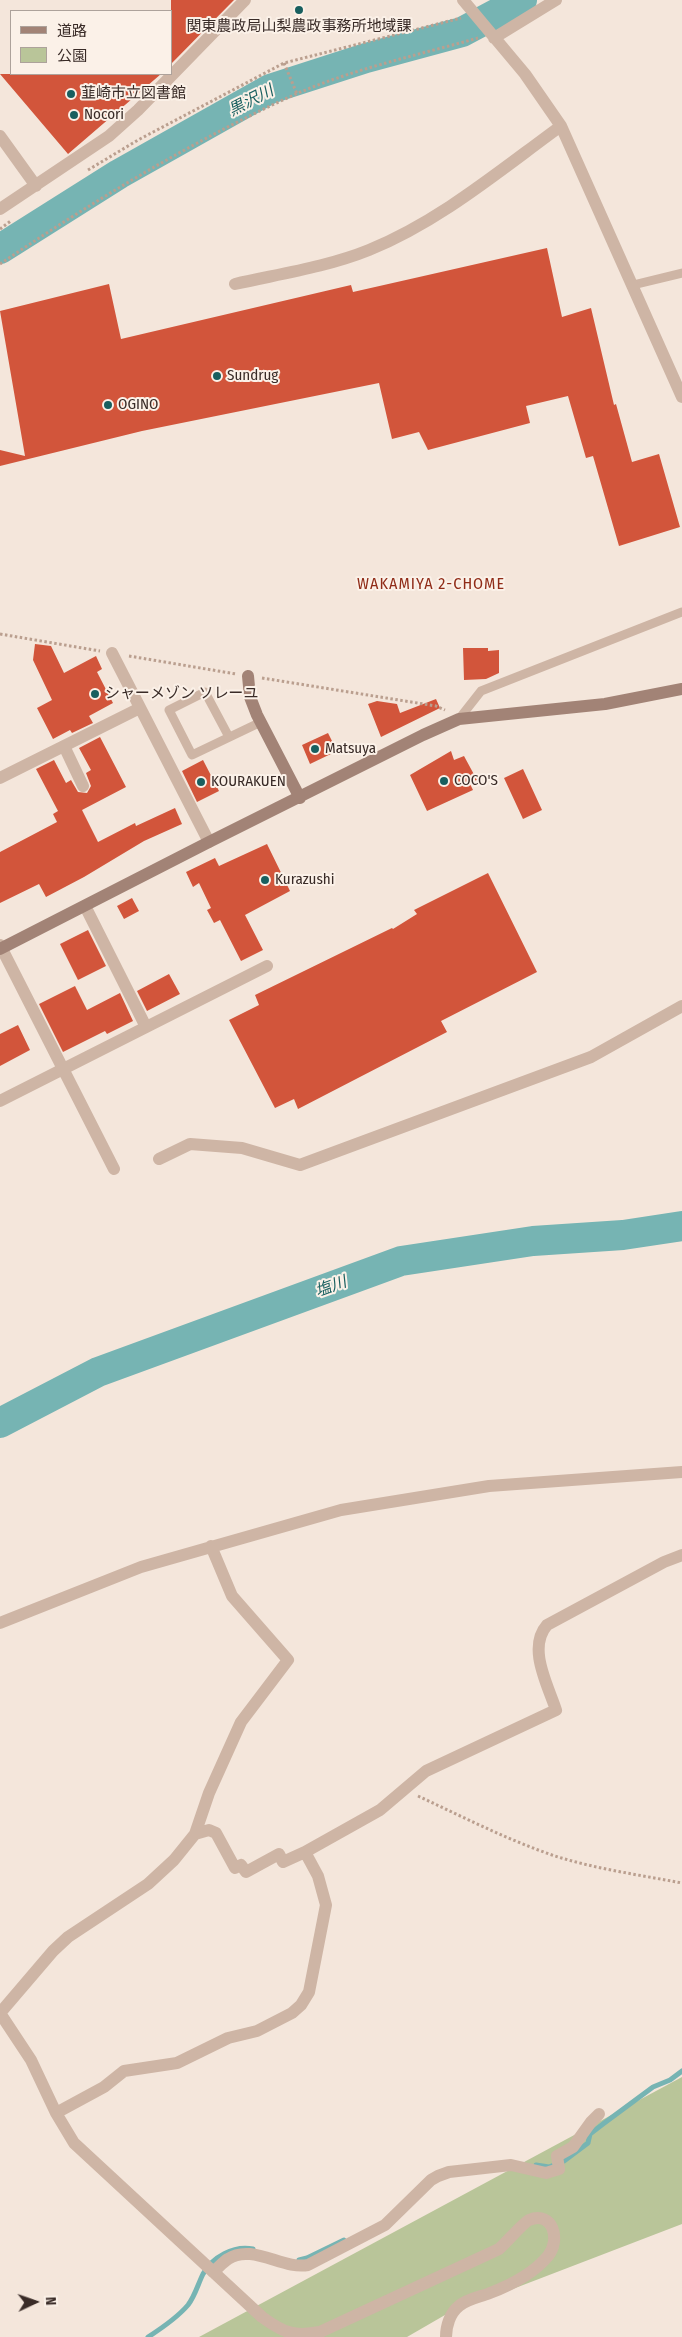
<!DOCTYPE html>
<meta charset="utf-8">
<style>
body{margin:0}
#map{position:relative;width:682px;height:2337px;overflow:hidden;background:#f4e6db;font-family:"Fira Sans Condensed","Noto Sans JP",sans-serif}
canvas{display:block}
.legend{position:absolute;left:10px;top:10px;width:162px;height:65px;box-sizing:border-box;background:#fbf1e8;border:1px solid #ada29b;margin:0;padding:6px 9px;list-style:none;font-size:15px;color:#392b27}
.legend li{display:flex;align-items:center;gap:10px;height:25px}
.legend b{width:25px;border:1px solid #ada29b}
.north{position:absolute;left:10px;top:2277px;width:50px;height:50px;-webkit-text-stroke:4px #fbf1e8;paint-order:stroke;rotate:87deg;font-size:14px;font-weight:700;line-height:20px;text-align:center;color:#392b27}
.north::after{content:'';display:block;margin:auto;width:18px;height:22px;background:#392b27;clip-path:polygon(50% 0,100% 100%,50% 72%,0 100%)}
</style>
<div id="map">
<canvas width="682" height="2337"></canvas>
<ul class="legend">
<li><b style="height:6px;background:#a28376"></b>道路</li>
<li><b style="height:14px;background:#b9c599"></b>公園</li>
</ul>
<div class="north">N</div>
</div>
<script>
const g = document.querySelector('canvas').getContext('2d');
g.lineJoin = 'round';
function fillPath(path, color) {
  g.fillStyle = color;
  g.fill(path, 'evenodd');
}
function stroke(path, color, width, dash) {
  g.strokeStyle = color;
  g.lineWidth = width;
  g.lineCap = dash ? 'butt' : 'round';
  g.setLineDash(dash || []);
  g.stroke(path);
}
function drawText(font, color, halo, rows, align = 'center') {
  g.font = font + ' "Fira Sans Condensed","Noto Sans JP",sans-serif';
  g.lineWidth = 4;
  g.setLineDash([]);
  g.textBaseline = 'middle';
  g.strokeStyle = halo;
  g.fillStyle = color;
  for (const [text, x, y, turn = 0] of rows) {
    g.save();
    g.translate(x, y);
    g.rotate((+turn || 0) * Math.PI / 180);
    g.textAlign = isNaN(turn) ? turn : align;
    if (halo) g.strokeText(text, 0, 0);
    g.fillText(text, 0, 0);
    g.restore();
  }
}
fillPath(new Path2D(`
 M682 2077V2224L445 2315 407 2337H199Z`), '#b9c599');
stroke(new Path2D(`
 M536 2165 549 2167 564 2161 588 2143 590 2134 603 2124 653 2087 670 2080 682 2071
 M299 2260 307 2258 344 2240
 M148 2337C162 2328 177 2318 188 2305 195 2296 198 2284 203 2274 212 2257 234 2245 253 2249`), '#76b4b3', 5);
stroke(new Path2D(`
 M0 249 119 174 270 89 366 58 462 32 522 0
 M0 1423 98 1372 401 1261 533 1241 623 1235 682 1226`), '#76b4b3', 30);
fillPath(new Path2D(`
 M171 0H234L171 64Z
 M0 74H161L68 154Z
 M547 248 562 317 591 308 614 405 616 404 632 462 659 454 680 527 619 546 593 456 586 458 568 396 526 406 530 423 428 450 419 432 392 439 379 383 142 431 0 466V450L25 456 0 311 109 284 121 339 351 285 353 292Z
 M35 644 51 646 64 673 96 656 102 669 97 672 113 703 89 716 93 723 72 733 70 730 53 739 37 708 52 700 33 660Z
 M463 648H488V651L499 650V673L486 679 464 680Z
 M436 699 440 708 381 737 368 704 377 701 397 704 400 713Z
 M328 733 337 751 310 764 302 745Z
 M100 737 126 787 82 810 98 842 135 823 136 826 175 808 182 824 144 841 84 877 46 897 39 884 0 903V852L57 822 53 814 58 811 36 769 54 760 66 783 71 780 78 792 87 793 91 786 86 773 91 770 79 748Z
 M451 751 454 760 464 756 477 780 469 782 473 790 427 811 410 775Z
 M203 760 219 791 197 802 182 771Z
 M523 769 542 810 523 819 504 778Z
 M267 844 290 891 245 915 263 950 241 961 220 920 214 923 207 910 211 908 199 883 193 887 186 872 215 858 219 866Z
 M488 873 537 972 441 1021 447 1032 298 1109 294 1099 275 1108 229 1020 259 1005 255 995 392 928 393 929 417 914 414 910Z
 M132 898 139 911 124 919 117 906Z
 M88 930 106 966 78 980 60 944Z
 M169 974 180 994 147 1011 137 991Z
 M75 986 87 1010 120 993 133 1021 107 1034 105 1031 63 1052 39 1004Z
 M18 1025 30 1050 0 1066V1034Z`), '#d2553b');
stroke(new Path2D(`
 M284 63 297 94
 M88 170 138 140 284 63 461 18
 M0 229 12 220
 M0 264C95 200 192 141 296 94 353 69 418 55 478 38
 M0 634 100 651
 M129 656 236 674
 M262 678 436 706 445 710
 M418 1796C463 1817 508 1840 555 1856 596 1869 640 1875 682 1883`), '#ba9f8f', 3, [2.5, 2.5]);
stroke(new Path2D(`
 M633 285 682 273
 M459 719 481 691 682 612
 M229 737 205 692 169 710 192 755 261 722`), '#ceb5a5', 9);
stroke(new Path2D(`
 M463 0 525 74 561 126 682 397
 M494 38 556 0
 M0 136 36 186
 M0 209 109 136 138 110 245 0
 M235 284C279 274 327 267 369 250 440 221 499 171 561 126
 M112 653 209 842
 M64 746 83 786
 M0 778 140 708
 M85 906 146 1027
 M0 945 114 1169
 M0 1101 267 966
 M159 1159 190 1144 242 1148 300 1165 591 1057 682 1006
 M0 1623 141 1567 341 1510 489 1486 682 1472
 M195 1834 209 1830 216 1833 235 1868 241 1865 246 1872 279 1854 283 1862 305 1852
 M0 2013 31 2060 56 2113 74 2143 262 2317C284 2333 294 2337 320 2332L499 2249C506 2243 523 2223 529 2220 553 2210 561 2240 548 2256 534 2273 511 2285 490 2293 480 2297 467 2299 459 2306 450 2313 446 2326 446 2337
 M0 2013 53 1951 68 1937 148 1884 174 1860 195 1834 209 1793 241 1722 288 1660 232 1596 211 1546
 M56 2113 104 2087 124 2071 177 2063 228 2038 257 2031 292 2013 301 2005 309 1992 326 1905 318 1876 305 1852 380 1810 426 1771 556 1710C548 1685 527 1648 547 1625L664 1562 682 1555
 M213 2272C218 2268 223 2262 228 2259 252 2243 283 2270 308 2265L385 2225 431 2180 438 2176 449 2172 511 2165 546 2173 559 2169 557 2156 573 2147 591 2122 599 2114`), '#ceb5a5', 12);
stroke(new Path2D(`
 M248 676 250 697 257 715 300 798
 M0 949 209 842 423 735 459 719 605 704 682 689`), '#a28376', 12);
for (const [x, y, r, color] of [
 [299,10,5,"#185f5f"],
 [71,94,5,"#185f5f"],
 [74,115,5,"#185f5f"],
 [217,376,5,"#185f5f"],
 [108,405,5,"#185f5f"],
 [95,694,5,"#185f5f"],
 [315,749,5,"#185f5f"],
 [444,781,5,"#185f5f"],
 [201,782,5,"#185f5f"],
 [265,880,5,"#185f5f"]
]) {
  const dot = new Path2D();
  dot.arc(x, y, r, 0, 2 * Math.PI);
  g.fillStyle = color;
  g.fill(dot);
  stroke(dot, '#fbf1e8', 2);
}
drawText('15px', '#392b27', '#fbf1e8', [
 ["関東農政局山梨農政事務所地域課",299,27,"center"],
 ["韮崎市立図書館",81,94],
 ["Nocori",84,115],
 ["Sundrug",227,376],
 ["OGINO",118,405],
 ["シャーメゾン ソレーユ",105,694],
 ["Matsuya",325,749],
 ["COCO'S",454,781],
 ["KOURAKUEN",211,782],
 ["Kurazushi",275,880]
], 'left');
drawText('italic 16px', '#185f5f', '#fbf1e8', [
 ["黒沢川",251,101,-27],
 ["塩川",331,1287,-20]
]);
g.letterSpacing = '1px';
drawText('16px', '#902c18', '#fbf1e8', [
 ["WAKAMIYA 2-CHOME",431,585]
]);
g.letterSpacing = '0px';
</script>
